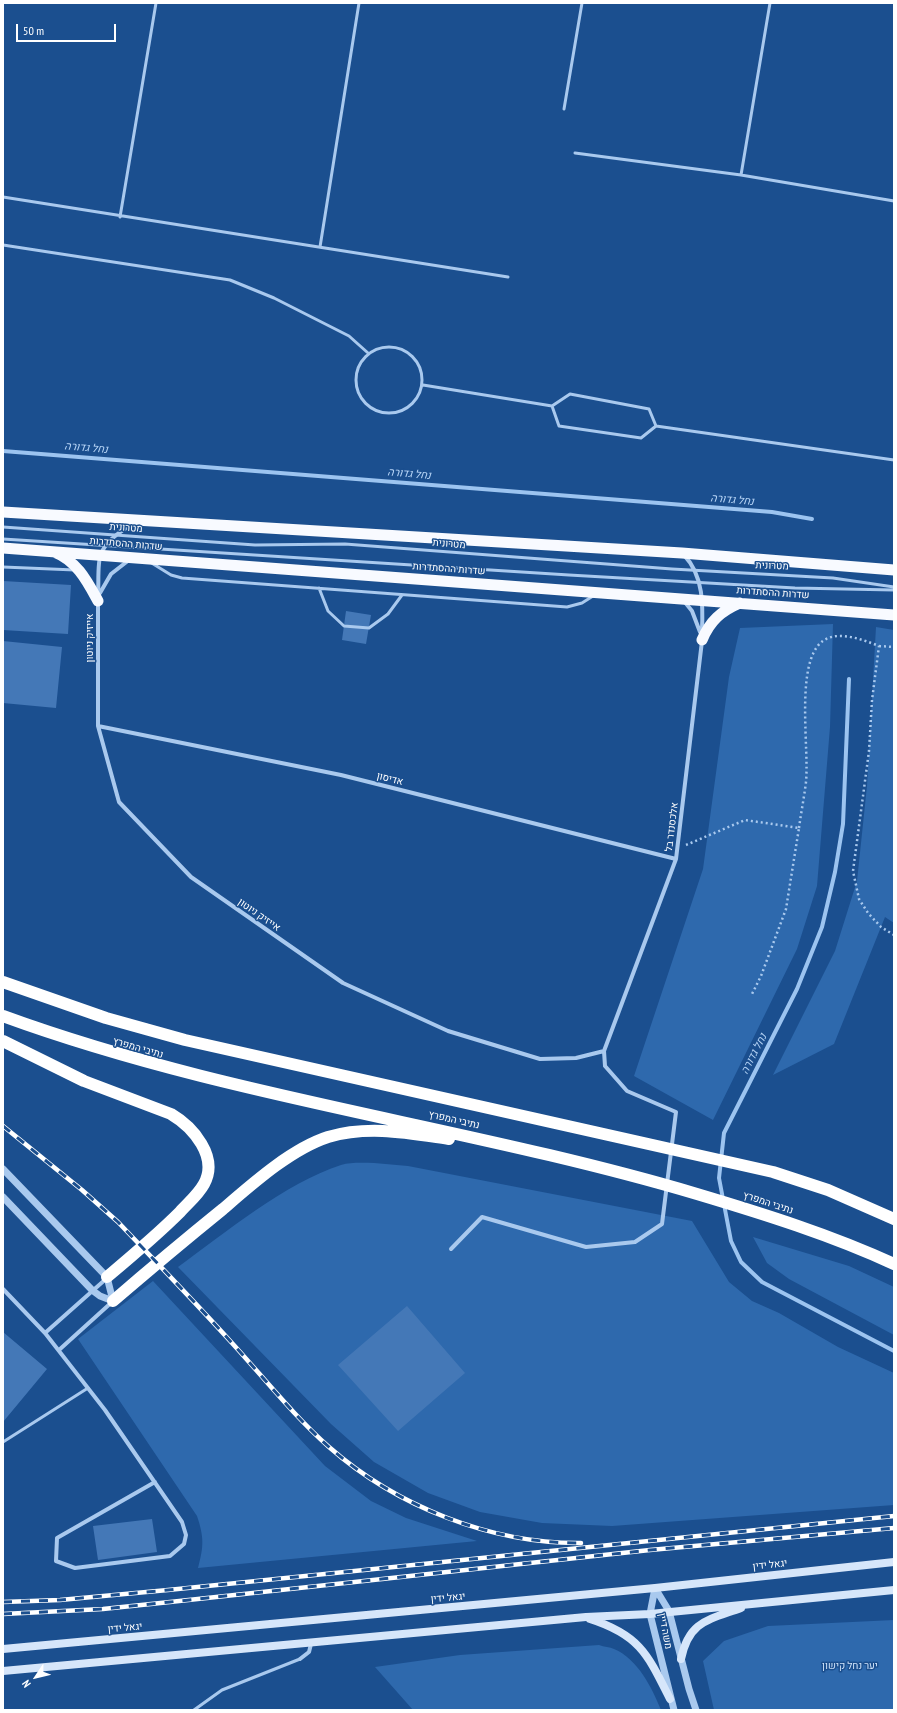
<!DOCTYPE html>
<meta charset="utf-8">
<style>
body{margin:0}
#map{position:relative;width:897px;height:1713px;overflow:hidden;background:#1b4f8f;font-family:"PT Sans Narrow",sans-serif}
canvas{display:block}
.frame{position:absolute;inset:0;border:4px solid #fff;pointer-events:none}
.north{position:absolute;left:16px;top:1657px;width:40px;height:40px;-webkit-text-stroke:3px #1b4f8f;paint-order:stroke;rotate:235deg;font-size:11px;font-weight:700;line-height:16px;text-align:center;color:#fff}
.north::after{content:'';display:block;margin:auto;width:14px;height:18px;background:#fff;clip-path:polygon(50% 0,100% 100%,50% 72%,0 100%)}
.scale{position:absolute;left:16px;top:24px;width:100px;height:18px;box-sizing:border-box;border:2px solid #fff;border-top:0;padding-left:5px;font-size:12px;line-height:14px;white-space:nowrap;color:#fff;-webkit-text-stroke:3px #1b4f8f;paint-order:stroke}
</style>
<div id="map">
<canvas width="897" height="1713"></canvas>
<div class="frame"></div>
<div class="north">N</div>
<div class="scale">50 m</div>
</div>
<script>
const g = document.querySelector('canvas').getContext('2d');
g.lineJoin = 'round';
function fillPath(path, color) {
  g.fillStyle = color;
  g.fill(path, 'evenodd');
}
function stroke(path, color, width, dash) {
  g.strokeStyle = color;
  g.lineWidth = width;
  g.lineCap = dash ? 'butt' : 'round';
  g.setLineDash(dash || []);
  g.stroke(path);
}
function drawText(font, color, halo, rows, align = 'center') {
  g.font = font + ' "PT Sans Narrow",Heebo,sans-serif';
  g.lineWidth = 3;
  g.setLineDash([]);
  g.textBaseline = 'middle';
  g.strokeStyle = halo;
  g.fillStyle = color;
  for (const [text, x, y, turn = 0] of rows) {
    g.save();
    g.translate(x, y);
    g.rotate((+turn || 0) * Math.PI / 180);
    g.textAlign = isNaN(turn) ? turn : align;
    if (halo) g.strokeText(text, 0, 0);
    g.fillText(text, 0, 0);
    g.restore();
  }
}
fillPath(new Path2D(`
 M833 624 830 727 817 886 797 949 713 1120 634 1076 703 869 729 677 740 628Z
 M876 627 894 630V923L885 917 834 1044 773 1075 835 951 857 881 867 786Z
 M374 1163 408 1166 692 1221 729 1282 752 1301 779 1313 838 1347 894 1373V1505L612 1526 542 1523 480 1512 428 1493 374 1462 331 1424 178 1267C225 1233 285 1183 341 1165 351 1162 364 1163 374 1163Z
 M753 1237 849 1266 894 1287V1335L789 1279 767 1263Z
 M153 1281 325 1466 371 1501 406 1518 477 1541 198 1568C204 1546 204 1537 197 1516L78 1339Z
 M894 1620V1710H714L703 1661 724 1641 768 1626Z
 M599 1645C604 1647 610 1647 614 1649 638 1659 652 1688 661 1710H413L375 1667 460 1655Z`), '#2e69ad');
stroke(new Path2D(`
 M3 451 772 512 812 519
 M849 679 843 824 835 872 822 927 797 989 724 1133 719 1178 731 1241 741 1262 762 1282 894 1351`), '#9cc4f0', 4);
fillPath(new Path2D(`
 M3 581 71 585 68 634 3 630Z
 M346 611 371 615 366 644 342 640Z
 M3 641 62 647 56 708 3 703Z
 M407 1306 465 1373 398 1431 338 1365Z
 M3 1332 47 1369 3 1422Z
 M152 1519 157 1552 98 1560 93 1526Z`), '#4478b7');
stroke(new Path2D(`
 M879 646 894 647
 M799 828C801 813 804 798 806 782 809 749 797 674 817 647 831 627 861 639 879 646L872 700 869 751 853 871 859 899 868 913 881 927 894 935
 M686 845 745 820 799 828 786 909 761 976 751 996`), '#a9c9ee', 2.5, [2, 3]);
stroke(new Path2D(`
 M564 109 582 3
 M575 153 741 175 894 201
 M741 175 770 3
 M3 197 508 277
 M120 217 156 3
 M3 245 230 280 274 298 349 336 368 353
 M320 247 359 3
 M356 380a33 33 0 1 1 66 0a33 33 0 1 1-66 0Z
 M423 385 552 406 570 394 649 409 656 426
 M552 406 559 426 641 438 656 426 894 460
 M3 527 255 545 345 544 672 569 833 578 894 587
 M3 539 569 575 795 588 894 590
 M150 562 171 575 182 578 567 607 582 603 593 596
 M3 567 75 570
 M319 588 328 611 344 626 369 628 388 614 402 595
 M3 1442 88 1388
 M194 1710 222 1690 300 1659`), '#a9c9ee', 3);
stroke(new Path2D(`
 M684 555C704 576 703 606 702 632
 M100 593 111 574 129 560
 M98 594C99 583 97 563 101 554 106 540 122 530 135 523
 M684 601 692 611 700 632
 M98 603V726L119 802 191 877 343 983 448 1031 540 1059 576 1058 604 1051
 M98 726 341 775 676 859
 M451 1249 482 1217 586 1247 635 1242 662 1224 676 1112 627 1091 605 1066 604 1051 676 859 702 641
 M3 1289 45 1333 105 1410 182 1522 186 1535 184 1544 170 1556 75 1568 56 1561 57 1538 155 1482
 M45 1333 107 1278
 M59 1350 112 1302
 M300 1659 309 1652 311 1644`), '#a9c9ee', 4);
stroke(new Path2D(`
 M3 1169 107 1277 113 1301 100 1296 92 1290 3 1197
 M655 1588 669 1611 689 1689 696 1710
 M655 1588 650 1614 674 1710`), '#a9c9ee', 7);
stroke(new Path2D(`
 M590 1619C640 1635 648 1655 670 1699
 M3 1649 655 1588 894 1562
 M681 1659C689 1621 708 1620 741 1608
 M3 1671 586 1617 650 1614 894 1590`), '#d6e6fa', 8);
stroke(new Path2D(`
 M3 512 682 553 894 570
 M3 548 894 615
 M54 552C77 561 87 581 98 601
 M702 640C710 621 721 611 740 603`), '#f8faff', 11);
stroke(new Path2D(`
 M3 982 106 1018 185 1040 773 1172 828 1190 894 1219
 M3 1016C227 1098 468 1126 697 1194 764 1214 831 1235 894 1264
 M3 1041 84 1081 171 1114C193 1127 219 1157 204 1184 198 1195 188 1203 180 1212 157 1235 132 1256 107 1277
 M113 1301C149 1270 186 1239 223 1209 252 1184 291 1149 328 1137 369 1125 408 1133 449 1139`), '#fff', 12);
const rail = new Path2D(`
 M3 1126 82 1190 118 1222C156 1262 195 1302 232 1343 264 1378 294 1416 329 1447 396 1506 491 1544 581 1543
 M3 1602 60 1600 168 1590 894 1516
 M3 1614 103 1609 170 1602 650 1550 894 1528`);
stroke(rail, '#fff', 4.5);
stroke(rail, '#1b4f8f', 3, [9]);
drawText('10px', '#fff', '#1b4f8f', [
 ["מטרונית",126,528,4],
 ["שדרות ההסתדרות",126,544,5],
 ["מטרונית",449,544,5],
 ["מטרונית",772,566,2],
 ["שדרות ההסתדרות",449,569,4],
 ["שדרות ההסתדרות",773,593,4],
 ["אייזיק ניוטון",90,638,-90],
 ["אדיסון",390,779,14],
 ["אלכסנדר בל",672,827,-83],
 ["אייזיק ניוטון",259,915,35],
 ["נתיבי המפרץ",138,1048,16],
 ["נתיבי המפרץ",454,1120,13],
 ["נתיבי המפרץ",768,1203,18],
 ["יגאל ידין",770,1565,-6],
 ["יגאל ידין",448,1598,-5],
 ["יגאל ידין",125,1628,-5],
 ["משה דיין",665,1631,79]
]);
drawText('10px', '#cfe3fa', '#1b4f8f', [
 ["יער נחל קישון",850,1666]
]);
drawText('italic 11px', '#b5d3f5', '#1b4f8f', [
 ["נחל גדורה",86,448,5],
 ["נחל גדורה",409,474,5],
 ["נחל גדורה",732,500,5],
 ["נחל גדורה",754,1054,-63]
]);
</script>
